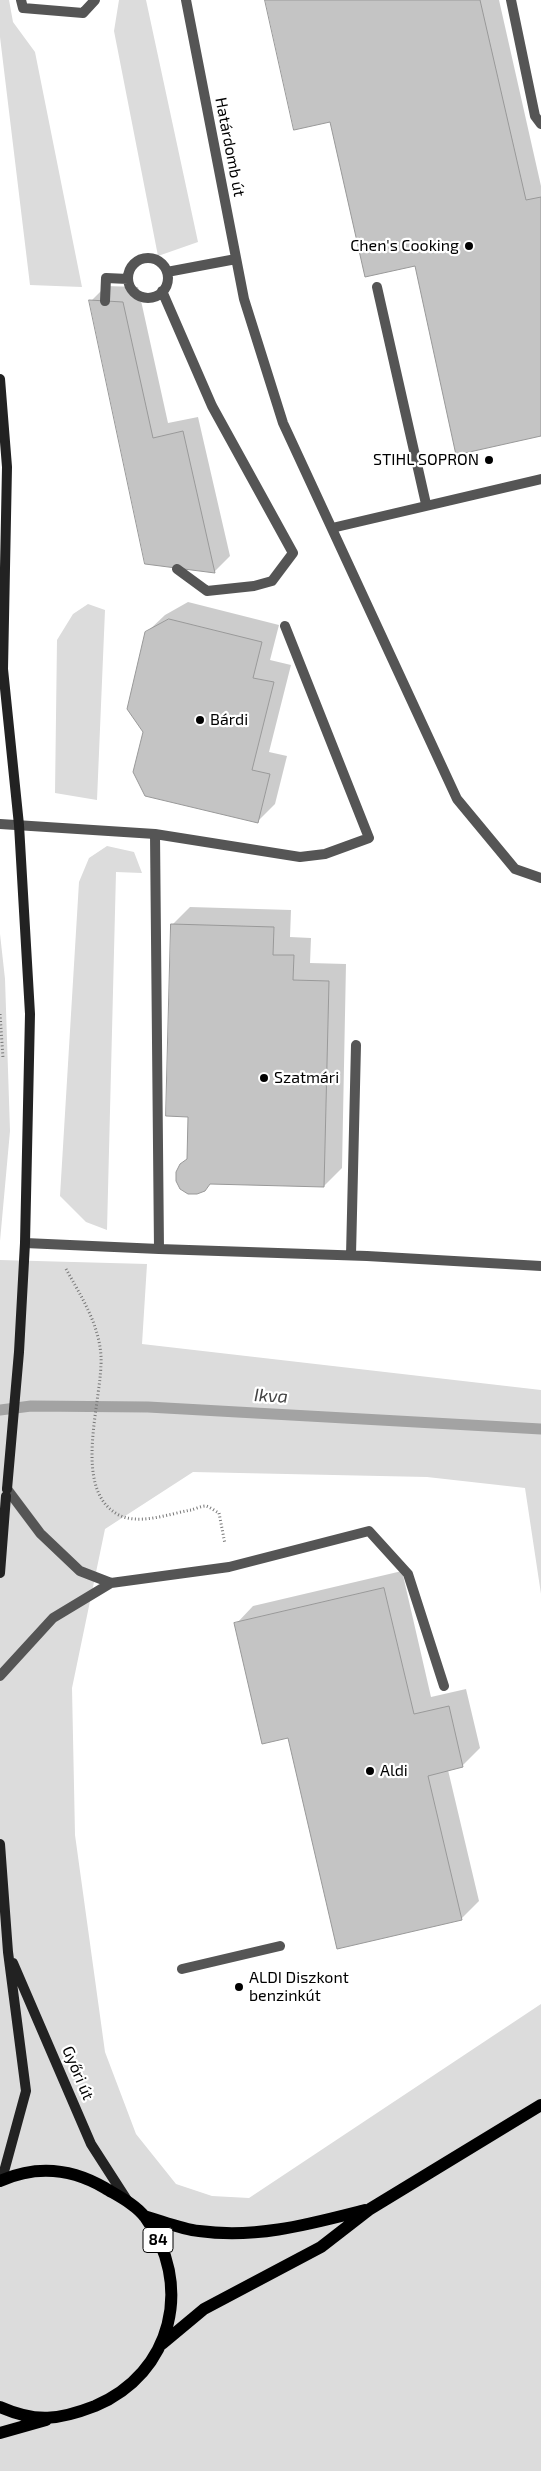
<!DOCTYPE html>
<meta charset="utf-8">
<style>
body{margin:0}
canvas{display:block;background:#fff}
</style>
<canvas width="541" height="2471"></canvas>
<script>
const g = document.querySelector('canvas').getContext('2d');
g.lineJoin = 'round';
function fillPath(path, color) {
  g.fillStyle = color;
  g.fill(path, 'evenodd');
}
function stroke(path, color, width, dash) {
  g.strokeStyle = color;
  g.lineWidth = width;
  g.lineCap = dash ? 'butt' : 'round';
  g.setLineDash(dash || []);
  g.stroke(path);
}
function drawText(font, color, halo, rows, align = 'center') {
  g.font = font + ' "Exo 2",sans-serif';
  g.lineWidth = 4.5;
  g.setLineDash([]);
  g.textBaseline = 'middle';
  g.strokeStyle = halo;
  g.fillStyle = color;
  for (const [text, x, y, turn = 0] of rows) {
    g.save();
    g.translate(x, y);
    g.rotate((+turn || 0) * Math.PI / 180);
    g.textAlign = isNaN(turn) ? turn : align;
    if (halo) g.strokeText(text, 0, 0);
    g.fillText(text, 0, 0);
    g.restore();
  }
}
fillPath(new Path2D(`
 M0 0H9L13 22 35 52 82 287 30 285 0 37Z
 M119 0H146L198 242 158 256 114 31Z
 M88 604 105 610 97 800 55 793 57 640 73 614Z
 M107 846 134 852 142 873 116 872 107 1230 86 1222 60 1196 79 882 89 858Z
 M0 934 5 979 10 1131 0 1241Z
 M0 1260 147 1264 142 1344 541 1390V1594L525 1488 427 1477 193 1472 105 1529 72 1688 75 1835 105 2052 136 2134 176 2184 212 2196 249 2198 541 2004V2471H0Z`), '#dcdcdc');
fillPath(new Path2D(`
 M266 0H499L541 186V435L416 265 331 120Z
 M106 286 138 287 168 423 198 417 230 556 215 571 146 562 91 301Z
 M188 602 279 625 270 660 291 665 269 752 287 756 275 804 257 822 144 731 146 633 165 615Z
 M190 907 291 910 290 937 311 938 310 963 346 964 342 1168 324 1186 181 1165 188 1158 190 1116 172 925Z
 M402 1571 431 1697 466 1689 480 1748 462 1766 448 1770 479 1901 461 1919 288 1736 236 1624 253 1606Z`), '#0003');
stroke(new Path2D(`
 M0 1410 31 1406 148 1407 541 1429`), '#a3a3a3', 11);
const building = new Path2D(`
 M265 0H480L526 200 541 197V436L456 455 415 266 365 277 330 122 294 130Z
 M89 300 123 302 153 438 183 431 215 573 145 564Z
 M169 619 262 642 253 678 274 682 252 770 270 774 258 823 145 796 133 772 143 732 127 709 145 632Z
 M171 924 274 927 273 955H294L293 980 329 981 324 1187 210 1184 205 1191 197 1194H188L180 1189 176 1181V1172L180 1164 187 1159 188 1117 166 1116Z
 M384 1588 414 1714 449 1706 463 1767 428 1776 462 1920 337 1949 288 1738 262 1744 234 1623Z`);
fillPath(building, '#c4c4c4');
stroke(building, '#999', 1);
const primary = new Path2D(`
 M0 2181C36 2165 71 2168 105 2188 118 2196 135 2204 145 2217 194 2284 173 2373 95 2406 59 2420 36 2423 0 2407
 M144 2216C162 2221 181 2229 199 2231 257 2239 310 2224 365 2210
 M162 2344 204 2309 321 2247 370 2209 541 2105
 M0 2433 46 2420`);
stroke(primary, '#dbdbdb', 14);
stroke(new Path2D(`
 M0 1014 3 1058
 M66 1269C81 1296 99 1324 101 1356 103 1399 71 1487 117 1514 138 1526 168 1514 191 1510 195 1509 201 1506 206 1506 210 1507 215 1511 219 1513L225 1544`), '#777', 3, [1, 2.5]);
stroke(new Path2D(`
 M21 0 23 8 83 13 95 0
 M186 0 244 299 283 423 457 799 515 869 541 878
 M511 0 535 116 541 124
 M128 278a20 20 0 1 1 40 0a20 20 0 1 1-40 0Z
 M167 272 236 259
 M377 287 426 504
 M162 291 212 406 293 553 272 581 254 586 207 591 177 569
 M105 301 106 278 128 279
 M332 528 541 479
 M0 824 155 834 300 857 325 854 369 838 285 626
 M155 834 159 1249 367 1256 541 1266
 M25 1243 159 1249
 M351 1255 356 1045
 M7 1489 40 1533 80 1571 111 1583
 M0 1676 53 1618 111 1583 229 1567 369 1531 408 1574 444 1686
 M182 1969 280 1946`), '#555', 10);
stroke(new Path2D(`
 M0 379 7 467 3 669 19 825 30 1014 25 1243 19 1352 7 1489
 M0 1573 6 1496
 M0 1844 8 1952 26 2091 2 2179
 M13 1963 91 2144 127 2200`), '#222', 10);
stroke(primary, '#000', 12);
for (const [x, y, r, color] of [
 [469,246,5,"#000"],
 [489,460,5,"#000"],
 [200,720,5,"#000"],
 [264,1078,5,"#000"],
 [370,1771,5,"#000"],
 [239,1987,5,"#000"]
]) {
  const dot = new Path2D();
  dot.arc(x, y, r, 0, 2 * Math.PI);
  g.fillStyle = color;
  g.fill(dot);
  stroke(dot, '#fff', 2);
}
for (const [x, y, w] of [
 [158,2240,30]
]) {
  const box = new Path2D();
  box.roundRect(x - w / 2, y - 12.5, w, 25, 4);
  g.fillStyle = '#fff';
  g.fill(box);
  stroke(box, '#000', 1);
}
drawText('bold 15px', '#000', null, [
 ["84",158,2240]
]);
drawText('16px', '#000', '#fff', [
 ["Határdomb út",230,147,79],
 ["Győri út",78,2073,67]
]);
drawText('16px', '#000', '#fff', [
 ["Chen's Cooking",459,246,"right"],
 ["STIHL SOPRON",479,460,"right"],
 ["Bárdi",210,720],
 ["Szatmári",274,1078],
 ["Aldi",380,1771],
 ["ALDI Diszkont",249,1978],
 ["benzinkút",249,1996]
], 'left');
drawText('italic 18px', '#444', '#fff', [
 ["Ikva",271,1396,3]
]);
</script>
